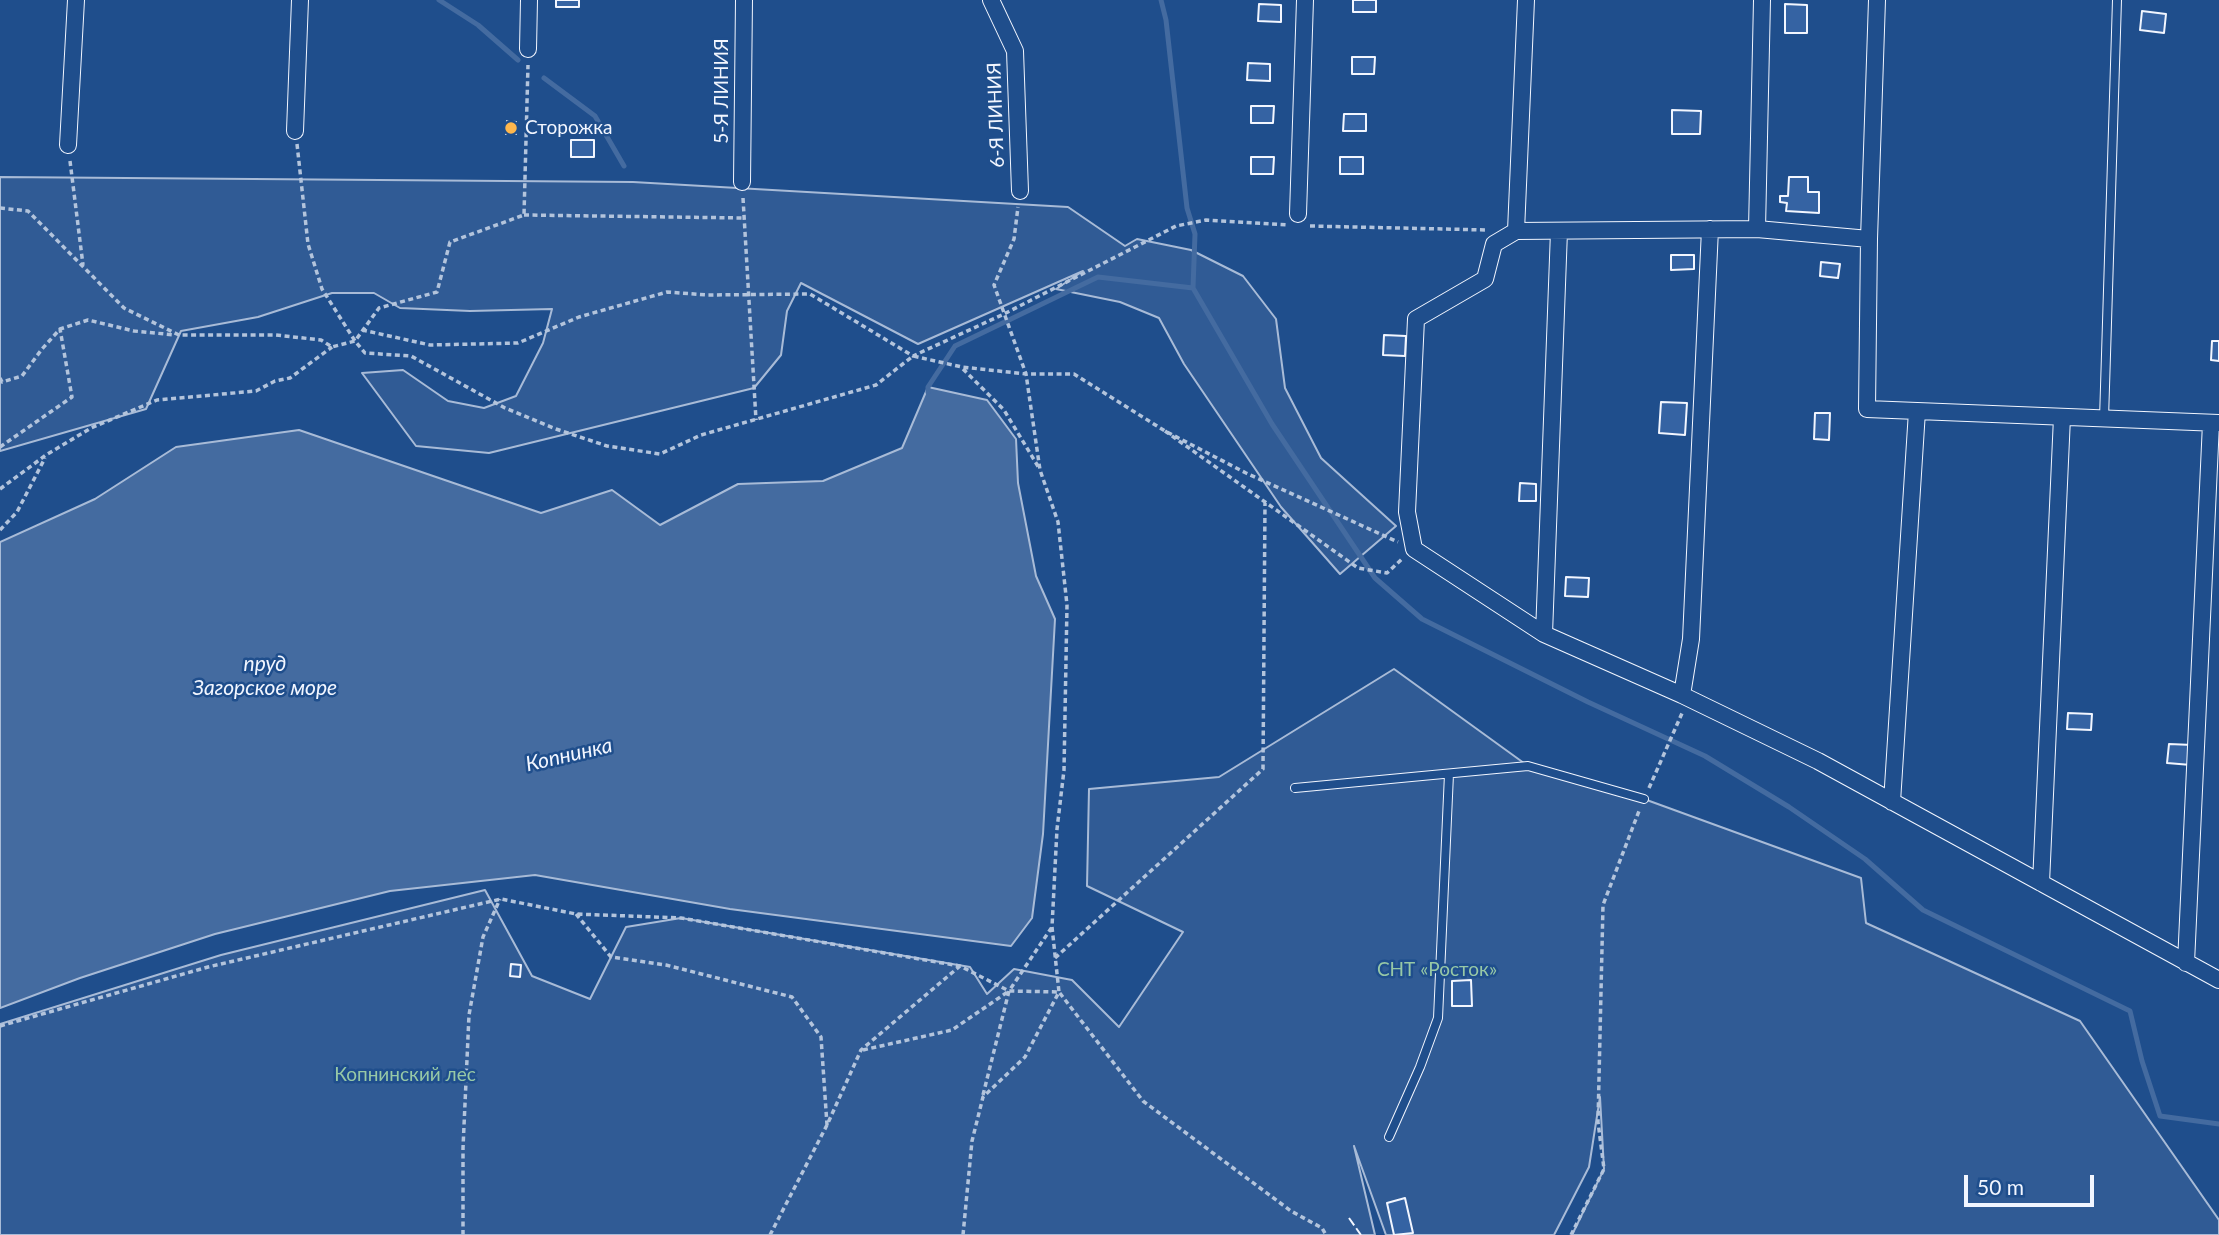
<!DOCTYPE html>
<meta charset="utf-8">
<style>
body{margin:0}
#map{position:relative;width:2219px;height:1235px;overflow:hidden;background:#1f4e8c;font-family:Lato,sans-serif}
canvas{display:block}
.scale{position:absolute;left:1964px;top:1175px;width:130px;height:32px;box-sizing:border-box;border:4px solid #f2f6ff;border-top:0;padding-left:9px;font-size:21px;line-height:24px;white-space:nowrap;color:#f2f6ff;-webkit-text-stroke:5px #1f4e8c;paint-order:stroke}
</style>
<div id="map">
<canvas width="2219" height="1235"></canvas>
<div class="scale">50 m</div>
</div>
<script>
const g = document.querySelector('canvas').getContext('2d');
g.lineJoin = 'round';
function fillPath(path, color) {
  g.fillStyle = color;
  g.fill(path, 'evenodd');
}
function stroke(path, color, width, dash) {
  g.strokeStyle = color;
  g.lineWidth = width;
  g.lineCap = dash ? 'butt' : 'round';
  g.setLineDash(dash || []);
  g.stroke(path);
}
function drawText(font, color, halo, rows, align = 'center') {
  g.font = font + ' Lato,sans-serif';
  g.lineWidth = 5;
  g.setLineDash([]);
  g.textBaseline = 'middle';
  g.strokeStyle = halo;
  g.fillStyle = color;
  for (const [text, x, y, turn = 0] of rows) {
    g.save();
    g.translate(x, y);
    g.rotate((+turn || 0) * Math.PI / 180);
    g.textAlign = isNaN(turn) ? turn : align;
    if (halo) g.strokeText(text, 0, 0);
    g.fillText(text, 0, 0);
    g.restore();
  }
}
const built = new Path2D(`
 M0 177 633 182 1068 207 1125 246 1137 239 1191 250 1243 276 1276 319 1285 388 1321 458 1396 526 1340 574 1281 507 1184 364 1159 318 1120 302 1056 289 1083 271 918 344 801 283 787 311 781 355 754 388 489 453 416 446 362 373 403 370 448 401 484 408 516 396 543 343 552 309 470 311 400 308 374 293H332L258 317 181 331 146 409 0 451Z
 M1394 669 1528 766 1644 799 1861 878 1866 923 2080 1021 2219 1220V1235H1572L1604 1169 1600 1097 1589 1167 1554 1235H1386L1354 1146 1375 1235H0V1024L221 955 485 890 532 976 590 999 626 927 681 918 970 967 987 994 1014 969 1072 980 1119 1027 1183 932 1087 886 1089 789 1219 777Z`);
fillPath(built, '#305b95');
stroke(built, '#a8bbd7', 2);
const water = new Path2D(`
 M928 387 987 400 1016 439 1018 483 1036 576 1055 619 1043 834 1032 918 1011 946 730 909 535 875 390 891 215 934 80 978 0 1008V542L95 499 176 447 299 430 541 513 612 490 660 525 738 484 823 481 902 448Z`);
fillPath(water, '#446ba0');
stroke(water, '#a8bbd7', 2);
stroke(new Path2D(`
 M439 0 478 25 518 60
 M1161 0 1166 20 1187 208 1195 234 1193 288
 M544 78 595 116 624 166
 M928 392V387L955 346 1098 277 1193 288 1272 424 1375 578 1422 619 1588 702 1705 756 1789 807 1865 859 1923 910 2130 1011 2142 1061 2160 1116 2219 1124`), '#446ba0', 5);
const building = new Path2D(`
 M556 0H579V7H556Z
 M1353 0H1376V12H1353Z
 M1259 4 1281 5V22L1258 21Z
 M1785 4 1807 5V33H1785Z
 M2142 11 2166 14 2164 33 2140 30Z
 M1352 57H1375L1374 74H1352Z
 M1248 63 1270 64V81L1247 80Z
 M1251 106H1274L1273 123H1251Z
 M1672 110 1701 111 1700 134H1672Z
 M1344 114H1366V131H1343Z
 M507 121 516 122V134H506Z
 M571 140H594V157H571Z
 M1251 157H1274L1273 174H1251Z
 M1340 157H1363V174H1340Z
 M1789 177H1808V192H1819V213L1786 211 1787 203 1780 202V196H1788Z
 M1671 255H1694V269L1671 270Z
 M1821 262 1840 264 1838 278 1820 276Z
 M1384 335 1406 336 1405 356 1383 355Z
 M2212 341H2219V361L2211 360Z
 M1661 402 1687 403 1685 435 1659 433Z
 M1815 413H1830L1829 440 1814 439Z
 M1520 483 1536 484V501H1519Z
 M1566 577 1589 578 1588 597 1565 596Z
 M2068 713 2092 714 2091 730 2067 729Z
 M2169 744 2193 745 2191 765 2167 763Z
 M511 964 521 965 520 977 510 976Z
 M1471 980 1472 1006H1452V981Z
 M1405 1198 1413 1233 1394 1235 1387 1203Z`);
fillPath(building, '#3563a3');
stroke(building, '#f2f6ff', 2);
const lane = new Path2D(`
 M2104 419 2117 0
 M1295 788 1528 766 1644 799
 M1389 1137 1420 1067 1438 1018 1449 774`);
const street = new Path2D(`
 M991 0 1015 51 1020 191
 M1877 0 1869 239 1867 409 2219 423
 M528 49 529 0
 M295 131 300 0
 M68 145 76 0
 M742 182 744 0
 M1298 214 1305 0
 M1757 229 1762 0
 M1516 231 1526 0
 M1869 239 1757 229 1516 231 1494 244 1485 279 1416 319 1407 512 1414 549 1544 634 1682 695 1818 761 2219 980
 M1544 634 1559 231
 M1682 695 1691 639 1710 229
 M1892 802 1917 411
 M2041 883 2062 417
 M2186 963 2211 423`);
stroke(lane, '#f2f6ff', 10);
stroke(street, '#f2f6ff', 18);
stroke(new Path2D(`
 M297 144 308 244 322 289 355 341 379 308 437 292 450 242 524 215 528 65
 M70 161 83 265
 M743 198 756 420
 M0 208 28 211 124 308 179 335H276L321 340 332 347 355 341 365 353 411 356 505 408 556 429 607 446 660 454 701 435 876 385 913 356 962 367 1026 374H1074L1165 431 1246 473 1398 542
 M524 215 745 218
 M1310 226 1488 230
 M362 330 430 345 518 343 579 317 667 292 707 295 810 294 913 356 1004 314 1176 226 1206 220 1288 225
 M963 369 1004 410 1039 468
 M0 378 2 382 22 376 42 349 60 329 88 320 134 331 175 335
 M1165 431 1358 568 1387 573 1403 558
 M0 447 72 397 60 329
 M0 489 46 455 91 428 157 400 256 391 275 381 290 378 332 347
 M0 530 17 512 45 458
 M1649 788 1683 711
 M576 914 611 957 666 965 792 997 821 1037 827 1125
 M1055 958 1263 769 1265 503
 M0 1026 208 967 501 899 576 914 681 918 960 966 1009 991 1059 992 1143 1101 1291 1211 1322 1228 1326 1235
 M863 1050 952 1030 1009 991
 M983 1095 1009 991 1052 927
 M463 1235V1148L469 1015 483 937 500 899
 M770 1235 827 1125 861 1050 960 966
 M963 1235 972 1141 983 1097 1025 1057 1059 992 1052 927 1057 829 1064 770 1067 605 1058 522 1040 470 1026 374 994 285 1014 239 1018 207
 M1571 1235 1604 1169 1598 1122 1603 905 1639 811`), '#b3c4dc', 3.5, [5, 3.5]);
stroke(lane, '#1f4e8c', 8);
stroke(street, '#1f4e8c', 16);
stroke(new Path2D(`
 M1349 1218 1361 1235`), '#f2f6ff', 2, [9, 3.5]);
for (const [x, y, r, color] of [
 [511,128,7,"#ffb74d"]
]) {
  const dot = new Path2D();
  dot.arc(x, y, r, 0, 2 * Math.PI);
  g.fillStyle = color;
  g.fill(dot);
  stroke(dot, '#1f4e8c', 2.5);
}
drawText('19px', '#f2f6ff', '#1f4e8c', [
 ["5-Я ЛИНИЯ",722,91,-90],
 ["6-Я ЛИНИЯ",996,115,-92]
]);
drawText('19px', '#f2f6ff', '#1f4e8c', [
 ["Сторожка",525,128]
], 'left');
drawText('19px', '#97c8a6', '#1f4e8c', [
 ["СНТ «Росток»",1437,970],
 ["Копнинский лес",405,1075]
]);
drawText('italic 21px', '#f2f6ff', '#1f4e8c', [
 ["пруд",265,664],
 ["Загорское море",265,688],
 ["Копнинка",569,755,-13]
]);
</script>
